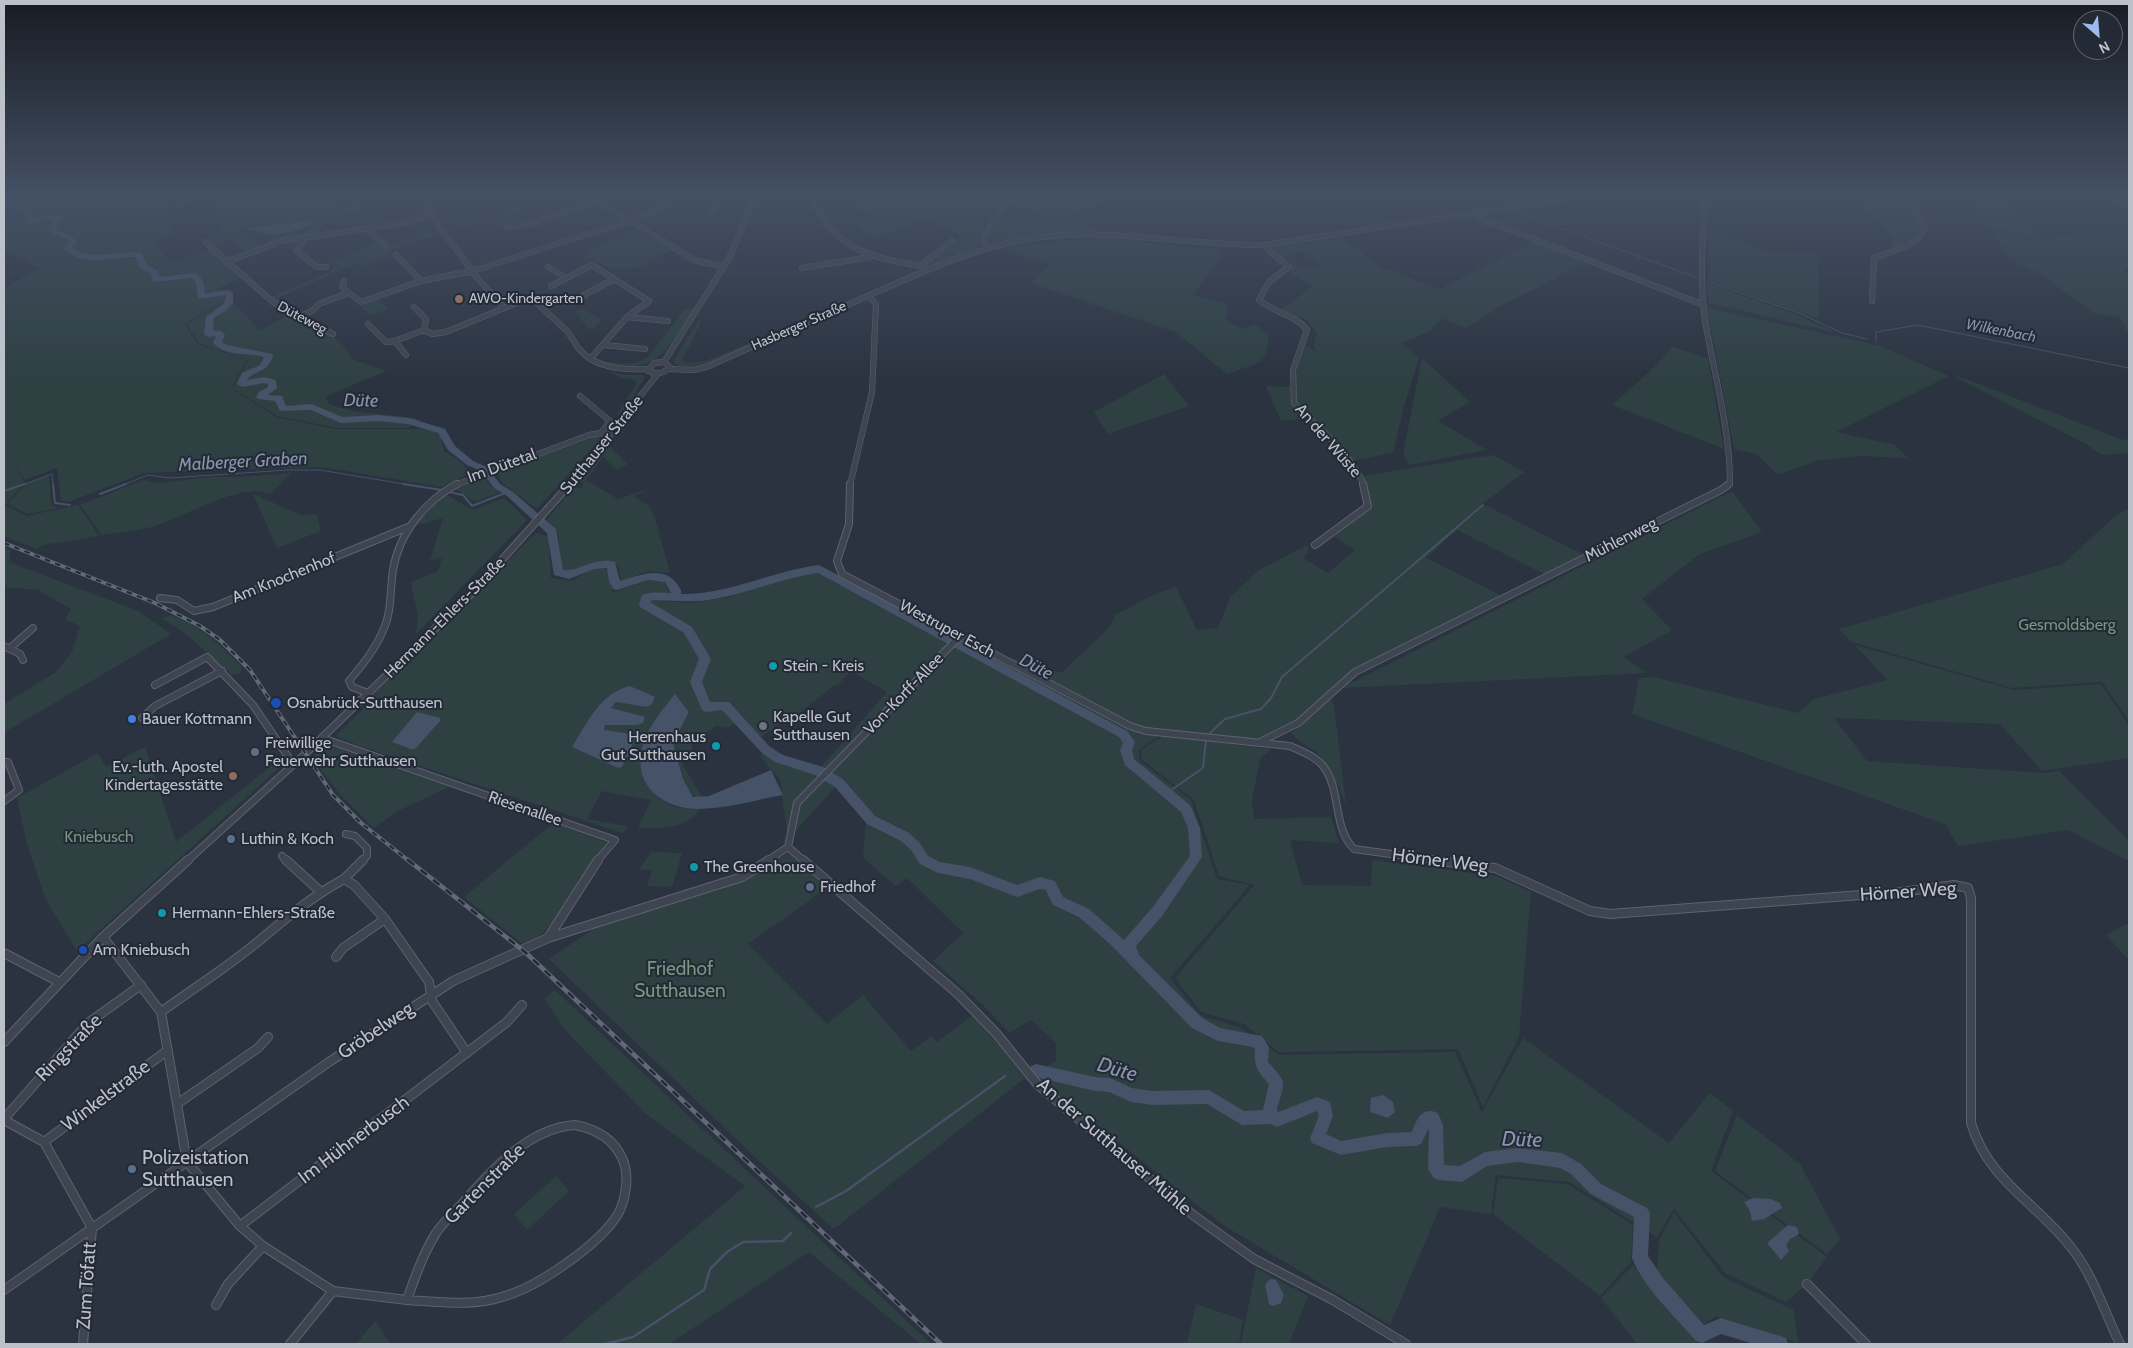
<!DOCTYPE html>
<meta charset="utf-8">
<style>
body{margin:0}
#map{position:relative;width:2133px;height:1348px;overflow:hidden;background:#2b3340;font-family:Cabin,sans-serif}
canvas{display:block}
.frame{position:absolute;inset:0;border:5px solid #bcc1ca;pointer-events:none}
.north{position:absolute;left:2073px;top:10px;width:50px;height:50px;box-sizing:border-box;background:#232a36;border:1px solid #606671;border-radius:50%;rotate:153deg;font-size:14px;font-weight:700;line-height:20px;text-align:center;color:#bcc1ca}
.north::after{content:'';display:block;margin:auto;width:18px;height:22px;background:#9fb9ec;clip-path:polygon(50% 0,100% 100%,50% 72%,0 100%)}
</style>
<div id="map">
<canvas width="2133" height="1348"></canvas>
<div class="frame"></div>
<div class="north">N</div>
</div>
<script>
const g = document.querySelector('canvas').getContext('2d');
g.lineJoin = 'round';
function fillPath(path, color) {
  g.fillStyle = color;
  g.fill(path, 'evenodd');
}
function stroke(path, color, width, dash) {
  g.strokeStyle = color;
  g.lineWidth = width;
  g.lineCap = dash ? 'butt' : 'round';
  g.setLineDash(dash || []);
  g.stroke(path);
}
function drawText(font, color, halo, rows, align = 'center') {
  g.font = font + ' Cabin,sans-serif';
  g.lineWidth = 4;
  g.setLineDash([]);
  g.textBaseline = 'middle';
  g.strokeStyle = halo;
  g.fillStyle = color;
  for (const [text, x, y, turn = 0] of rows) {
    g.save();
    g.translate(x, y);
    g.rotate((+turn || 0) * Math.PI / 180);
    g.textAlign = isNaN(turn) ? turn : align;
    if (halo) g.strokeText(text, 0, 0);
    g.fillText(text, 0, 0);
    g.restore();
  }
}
fillPath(new Path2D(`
 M92 194H164L166 208 174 234 151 243 173 262 210 250 242 278 219 288 222 292 203 295V282L196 273 168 280H156L155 273 145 265 143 254 131 252 111 257 74 252 71 248 76 240 72 234 54 230 62 216 52 215 35 221 32 219 33 212 20 210V206Z
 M174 194H332L334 205 362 201 356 212 329 218 317 235 269 244 266 242 273 237 305 232 314 224 311 219 236 229 250 236 261 247 247 253 231 239 212 247 206 239 223 232 216 226 306 209 215 225 213 197 177 208 174 206Z
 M555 194H574L506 214 511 223 502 226 495 217 388 250 391 253 387 255 389 257 365 266 360 262 273 300 269 298 330 272 329 270 339 266 333 261 378 241 384 247 439 230 441 232 537 202Z
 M860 194H991L1004 199C993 211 977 229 980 246L928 266 925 264 962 236 926 217 874 239 855 227 881 217 850 206 859 199Z
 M1017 194H1049L1055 197 1066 194 1080 203 1104 194H1127L1069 214 1080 223 1095 227V232L1044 234 994 242 988 239 998 217 1033 220 1036 213 1024 207 1008 203Z
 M1865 194H1904L1919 226 1917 234 1892 250V237L1860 203 1873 200Z
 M1969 194H1998L2041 239 2107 230 2122 231 2129 237V268L2124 269 2129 274V333L2119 317 2096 314 2040 274 2008 258 1994 233H2010L2026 239 2030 238 2010 231H1992Z
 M14 207 15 212 28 214 26 221 32 224 56 218 48 232 63 236 70 241 65 250C81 267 117 254 137 256L141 267 153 273 155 281 192 276 198 284 199 298 225 294 229 298 185 324 197 344 247 360 231 388 276 417 336 429H430L441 437 444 451 457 459 471 473 442 487 322 467 144 473 68 502 61 500 57 468 24 480 17 468 13 469H17L25 483 5 505 27 516 78 505 99 536 42 545 37 549 4 536V288L39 269 17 255 4 254V209Z
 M1708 228 1766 251 1819 253V319L1709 280Z
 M638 231 670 250 639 267 612 269 585 257 588 249Z
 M1342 238 1381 267 1440 289 1534 241 1586 263 1498 307 1467 328 1442 319 1428 332 1402 343 1419 358 1404 406 1393 453 1351 461C1342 451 1300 411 1296 402 1290 386 1298 361 1305 346L1317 352 1313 346 1317 333 1303 317 1299 318 1281 309 1314 286 1290 274 1294 263 1309 269 1321 265 1302 252 1281 258 1269 248Z
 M1075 239H1109L1224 250 1193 295 1228 305 1225 319 1242 329 1255 324 1269 335 1266 356 1256 364 1227 374 1176 332 1031 283 1051 263 1013 254 1002 248Z
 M1707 283 1797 315 1837 333 1709 303Z
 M229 299 260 330 291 314C311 325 342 336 352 359L387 371 326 396 328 403C357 417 391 412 422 420L408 428H338L277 416 232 388 248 360 198 343 187 324Z
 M378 299 388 309 370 316 360 306Z
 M1707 308 1880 346 1949 376 1836 432 1895 445 1908 458 1859 456 1816 461 1778 475 1757 454 1734 449Z
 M583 309 602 320 593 329 588 328 575 312Z
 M685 309H694C670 347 656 377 605 363 620 359 628 370 648 357Z
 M810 319C784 331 699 377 675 364L674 360 699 320 701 322 683 358 685 363 705 361Z
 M1673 347 1708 358 1724 449 1612 405 1650 371Z
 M1422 358 1470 402 1438 421 1487 450 1410 465 1403 454Z
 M609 370 624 375H643L645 377 629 404 616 417 622 405 637 384 635 380 621 378Z
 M1164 374 1189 406 1108 434 1094 412Z
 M1953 376 1966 379 2123 440 2129 439V453L2102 455 2086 444Z
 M1266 386 1291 387V401L1306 418 1281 421Z
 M596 436 601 438 537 509 503 484 497 472Z
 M609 446 628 464 617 470 603 457 586 480 618 499 651 488 634 496 650 507 655 518 670 573 647 571 621 581 619 568 615 563C588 557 588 569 565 572L561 569 558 533 545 522 574 487 582 488 583 483 580 481Z
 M1493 455 1524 472 1479 507 1463 524 1485 505 1584 555 1546 575 1457 530 1426 558 1504 597 1355 672 1303 719 1261 742 1164 733 1138 750 1140 761 1191 800 1217 879 1250 885 1170 978 1200 1015 1241 1028 1280 1055 1455 1052 1482 1112 1523 1038 1669 1143 1710 1093 1733 1111 1711 1171 1827 1257 1807 1284 1786 1302 1725 1273 1674 1209 1657 1237 1569 1182 1496 1175 1491 1214 1440 1207 1390 1325 1223 1225 1114 1139 1105 1142 1025 1078 834 1229 759 1161 549 959 598 926 789 854 827 888 748 944 827 1024 863 995 911 1051 932 1036 937 1042 974 1014 1025 1078 1056 1061V1043L1031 1020 1009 1033 985 1007 933 961 963 933 907 878 896 886 863 858 866 820 875 816 860 809 839 783 874 745 788 839 780 780 760 756 767 750 819 769 887 692 851 671 837 686 835 685 797 715 777 725 757 740 725 704 707 706 698 681 706 659 701 647 704 646 691 627 659 609 681 626 697 648 703 660 695 681 705 708 725 707 738 720 728 728 716 726 692 743V757L682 764 702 797H694L683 779 673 743 689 712 675 694 640 763C643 780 654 798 671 805 679 809 690 808 699 809 688 830 658 828 638 828L651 800 602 791 587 819 627 826 626 831 622 833 360 746 336 736 363 709 368 700 536 533 548 536 551 578 572 581 593 567 610 569 612 593 645 581H664L670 594 665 601 690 603 729 597 797 573H819L838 584 848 575 1001 655 1061 673 1110 627 1115 615 1153 595 1176 587 1197 630 1218 628 1230 597 1259 570 1307 545 1309 552 1303 558 1328 573 1355 550 1334 537 1371 507 1363 476ZM630 686 641 692 646 707 616 702 611 709 645 717 636 725H605L603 730 622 767 618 768 573 747Z
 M292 473 270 494C241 481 183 518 152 527 136 531 119 532 102 535L80 505 143 480 159 483 208 477H237Z
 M49 475 51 504 57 508 66 507 28 514 7 504 27 483Z
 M484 476 493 488 500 492 475 502 454 488Z
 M1732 491 1762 532 1700 554 1642 599 1672 630 1624 657 1647 673 1341 688Z
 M444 493 472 510 504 498 527 520 416 634 418 617 411 582 438 571 442 558 430 561 443 518 414 526Z
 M253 494 301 515 317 514 321 531 277 548Z
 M2129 509V721L2102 682 2012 688 1852 642 1839 629 2063 564 2116 515Z
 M4 547 11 550 9 562 138 611 171 634 7 731 4 735V704L56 672 72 652 80 626 65 619 71 609 38 590 4 587Z
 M170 615C198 623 223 647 242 668L240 673 232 675 185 633 162 618Z
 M1855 645 2014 690 2101 684 2129 726V758L2042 771 2000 724 1834 718 1867 761 2043 773 2059 771 2129 841V861L2068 830 1958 846 1945 824 1632 714 1639 678 1654 677 1798 713 1814 699 1887 680Z
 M1331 698 1334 705 1346 805C1339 788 1330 765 1316 752 1307 745 1298 742 1291 733Z
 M1163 736 1272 749 1260 759 1252 800 1254 819 1331 817 1339 843 1290 840 1302 885 1371 886 1372 860 1496 876 1531 892 1519 1037 1483 1107 1458 1049 1278 1052 1244 1024 1201 1012 1175 978 1254 885 1219 876 1194 800 1142 760 1141 750Z
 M326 744 343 750 449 787 396 812 374 828 338 792 312 758Z
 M145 747 176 842 280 759 282 765 77 951 46 900 26 841 17 798 98 753 106 767Z
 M553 823 609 843C582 873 560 930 524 945L464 897Z
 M651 852 682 853 672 887 647 886 652 870 639 869Z
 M2129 923V960L2106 935Z
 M555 990 931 1344H921L809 1252 669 1344H557L745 1186 646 1114 565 1030 544 998Z
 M1737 1115 1800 1164 1840 1239 1827 1254 1715 1171Z
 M556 1176 569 1191 527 1230 514 1214Z
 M1498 1178 1568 1184 1633 1225 1631 1262 1600 1296 1493 1214Z
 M1674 1212 1723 1277 1794 1310 1798 1343 1716 1316 1704 1324 1657 1273 1659 1241Z
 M1633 1265 1699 1344H1637L1601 1298Z
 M1256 1268 1308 1296 1289 1344H1241Z
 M1196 1304 1243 1320 1239 1344H1187Z
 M375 1321 391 1344H356Z`), '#2e4042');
fillPath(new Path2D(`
 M311 220V223C301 231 280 235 267 234 260 233 254 230 247 230L249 228Z
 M630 686 655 697 652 704 646 707 616 702 611 708 645 717 643 723 636 725H605L604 730 637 735 622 767 618 768 572 747C587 723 600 693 630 686Z
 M675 694 689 712 673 743 683 779 693 797 709 796 771 770 783 795C755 800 725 809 697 809 658 808 630 781 644 741 650 724 664 708 675 694Z
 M417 712 440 718V721L415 749H411L392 742Z
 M1383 1095 1393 1102 1395 1112 1388 1118 1370 1112 1371 1098Z
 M1753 1198 1771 1199 1780 1203 1782 1208 1764 1219 1752 1221 1750 1211 1744 1202Z
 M1788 1225 1797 1227 1799 1234 1790 1239 1786 1245 1789 1251 1781 1260 1767 1243Z
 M1270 1279 1276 1280 1284 1295 1281 1303 1273 1306 1269 1304 1265 1285Z`), '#455268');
stroke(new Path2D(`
 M1460 194 1489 208 1501 207
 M23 196 46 194
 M1508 209 1698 278
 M1706 281 1799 313 1842 333 1867 339
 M1876 341V332L1918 325 2129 368
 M22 485 52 474 53 485
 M123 485 148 475 170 478 287 470H320L410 485`), '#455268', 1);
stroke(new Path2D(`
 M53 484 55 503 70 505
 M403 484 442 490
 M4 491 25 484
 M449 492 463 495 472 506 505 493 510 494
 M100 494 126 484
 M1210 733 1225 719 1261 709 1271 698 1282 677 1483 505
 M1167 793 1203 768 1206 740`), '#455268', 2);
stroke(new Path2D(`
 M816 1207 846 1191 1005 1076
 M605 1344 633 1337 704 1290 710 1269 727 1252 743 1242 783 1241 791 1233`), '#455268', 2.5);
fillPath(new Path2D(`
 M4 194H26V198L19 202 22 208 34 211V219L51 214 62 215 63 217 56 230C64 232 71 234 77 241L72 248C93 262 119 249 142 253L147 265 158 271 160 277 194 273C203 276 204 285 205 294L227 290 233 292V303L227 310 214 318 213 331C218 330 222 330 225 335L222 342 227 345 272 354 273 356C267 375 254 369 247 380L264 377 276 380 277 388 268 395 282 396 286 406 312 404 342 417 378 415 409 418 445 429 455 446 473 461 487 467 500 484 513 492 556 529 563 570C577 573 593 556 615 562L620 581C639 575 664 565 677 584 680 588 682 590 681 594 728 595 772 571 819 565L1127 731 1135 742 1132 750 1134 759 1190 805 1200 828 1202 857 1162 916 1136 946 1139 955 1202 1018 1220 1028 1262 1036 1269 1047 1268 1062C1288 1084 1285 1081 1277 1109L1278 1112 1317 1097 1330 1102 1333 1116 1326 1134 1341 1141 1387 1133 1412 1132C1417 1118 1422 1106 1438 1113L1443 1125 1444 1165 1460 1166 1485 1152 1518 1148 1562 1153 1581 1164 1601 1184 1647 1208 1650 1213 1648 1256 1663 1278 1704 1325 1721 1318 1780 1336 1786 1338 1788 1344H1754L1721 1334 1702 1343 1696 1341C1674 1315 1645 1290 1632 1258L1634 1217 1591 1194 1571 1174 1560 1168 1518 1162 1487 1166 1462 1182 1438 1180 1433 1177 1428 1169 1429 1128 1421 1144 1416 1146 1387 1147 1341 1155 1312 1143 1310 1138 1319 1116 1317 1111 1277 1127 1270 1124 1242 1125 1207 1104 1152 1105 1131 1102 1109 1092 1095 1091 1031 1076 1029 1071 1031 1066 1036 1064 1095 1077 1110 1078 1132 1088 1152 1091 1209 1090 1244 1111 1263 1110 1269 1084C1257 1070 1254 1068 1255 1049L1253 1047 1218 1041 1192 1028 1110 944 1079 917 1053 905 1046 890 1040 889 1017 897 970 879 938 873 920 864 911 850 901 841 867 824 835 787 815 775 775 762 762 753 722 710 706 712 702 710 690 682 699 659 684 633 640 607 639 604 642 595C652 591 661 593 671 593L665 582 648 580 617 590 613 589 609 581 607 568 594 569 569 579 554 575 547 533 507 496 494 488 481 471 467 465 448 450 438 433 408 424 378 421 341 423 311 410 280 411 275 401 258 399 256 397 259 392 268 387V384L264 383 242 387 237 384 242 373 260 365 264 357C247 352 227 357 213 343L216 336 208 337 204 334 206 317 224 304 226 295 198 299 196 283 192 278 153 282 151 274 140 268 136 257C113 256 83 268 64 249L69 241 65 238 47 231 54 219 30 224 25 220 27 214 15 210 11 201 16 197ZM818 573 1119 737 1123 743 1120 750 1125 765 1181 812 1188 828 1190 856 1152 908 1124 940 1089 909 1063 897 1055 881 1040 877 1017 885 970 867 940 862 928 856 919 842 909 833 875 816 843 779 823 767 783 755 770 747 729 702H710L702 682 711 659 692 627 650 602 653 600C672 600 689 603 708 600 745 595 780 578 818 573Z`), '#455268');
const minorFar2 = new Path2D(`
 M425 194 431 215 471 269
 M476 194 478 196 490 194
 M586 194 694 260 724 267
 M811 194C830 248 869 257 920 266L925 270
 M1705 194C1703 235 1699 279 1705 320 1714 374 1730 428 1730 483L1728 485
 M2105 194 2115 201 2129 205
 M352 197 354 194
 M4 206 75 194
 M710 213 724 194
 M1477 214 1482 219 1704 305
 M371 228V234L385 245
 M507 228 533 223 595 201
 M305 238 297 251 317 267H326
 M205 242 273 302 333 334
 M1265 245 1270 252 1289 267 1269 282 1259 300C1274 313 1295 314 1307 330L1293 370 1294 403C1318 428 1350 452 1364 485
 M987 247 983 240 996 216 1013 194
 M396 255 421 281
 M226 262 282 241 403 223 431 215
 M920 266 952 241
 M548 267 566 278
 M802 268 870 257
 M471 269 476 270 472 273 467 272Z
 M476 270C508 260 540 249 572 239 604 229 654 217 678 194
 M473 273 504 308
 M344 281 342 287 361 302 421 281 467 272
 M551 286 592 265 649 301 627 317 590 359
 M575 300 614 279
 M1872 301 1874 258 1907 246 1920 236 1925 227 1906 194
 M414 307 426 319 424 330
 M299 317 312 311 319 304 348 293
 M627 317 668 321
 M368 324 386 342 395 341 424 330 432 334 446 332 531 297C542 309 554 318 565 329 571 335 574 342 579 349 596 369 624 370 648 369
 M395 341 406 355
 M604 345 645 349
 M664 362 729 258 757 194
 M664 362 670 367C663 374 657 375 648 371L654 363Z
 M669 369 694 370 709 366C762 342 815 319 868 296 924 271 981 244 1043 237 1116 228 1191 246 1265 245L1598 194
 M580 396 610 421 601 433
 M455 485 589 435 601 433 611 435
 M569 485 657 375
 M850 485 872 392 876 304 868 296`);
const minorFar1 = new Path2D(`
 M850 484 849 524 837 561 842 574 1130 726 1146 731 1290 746C1301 751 1315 756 1323 766 1342 790 1332 827 1354 849L1442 861
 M1315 545 1368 506 1363 484
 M160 598 177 600 194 611 213 607 408 527
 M4 646 20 654 23 660
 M10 648 33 628
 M155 685 207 657 253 705 293 764
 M368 693 352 687 349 681C364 663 378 646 386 623 392 607 390 587 393 570 399 533 425 501 457 484
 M142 718 155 706 222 671
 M322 738 615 840 597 861
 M1262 741 1298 723 1355 672 1721 490 1729 484
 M4 762H8L19 790 4 801
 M346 834 355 836 367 848V856L362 861
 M788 847 804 861
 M282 856 287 861
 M187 861 304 755 474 591 570 484
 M767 861 788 847 797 803 960 636`);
const minor = new Path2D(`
 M286 860 321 892
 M803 860 958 994 996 1033 1038 1085 1193 1215 1254 1259 1333 1300 1406 1344
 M1433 860 1495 868 1590 911 1610 914 1901 892 1954 885 1968 888 1971 898V1123C1988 1180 2035 1202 2070 1246 2093 1274 2104 1311 2120 1344
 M344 879 363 860
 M103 937 161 1012 187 1162 240 1226 263 1246 333 1291 407 1300
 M548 938 598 860
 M4 953 59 982
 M336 957 343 948 385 919
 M161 1012C194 988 229 966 260 940 287 917 313 896 344 879L354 885 385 919 429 982 432 1001 467 1053
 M4 1042 103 937 188 860
 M177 1104 258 1048 268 1037
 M4 1119 88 1023 141 985
 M4 1120 44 1142 92 1228
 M575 1125C596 1129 613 1138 622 1158 630 1174 626 1199 618 1214 600 1244 539 1286 505 1296 473 1307 440 1302 407 1300 415 1277 423 1254 436 1233 443 1223 453 1213 462 1204 491 1171 528 1128 575 1125Z
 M44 1142 168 1050
 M240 1226 507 1022 522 1005
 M1807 1284 1866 1344
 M4 1290 329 1062 453 981 548 938 742 877 769 860
 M216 1305 228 1284 263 1246
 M83 1344 92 1228
 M290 1344 333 1291`);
stroke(minorFar2, '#5d636e', 6);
stroke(minorFar1, '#5d636e', 8);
stroke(minor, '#5d636e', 10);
stroke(minorFar2, '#3f4550', 5);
stroke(minorFar1, '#3f4550', 6);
stroke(minor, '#3f4550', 8);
const railFar1 = new Path2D(`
 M4 543 155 603 200 626 220 640 250 670 333 795 361 823 409 861`);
const rail = new Path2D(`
 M408 860 525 952 941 1344`);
stroke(railFar1, '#616977', 4);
stroke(rail, '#616977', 4.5);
stroke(railFar1, '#232a36', 2, [5.5]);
stroke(rail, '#232a36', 2.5, [8]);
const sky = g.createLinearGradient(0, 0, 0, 383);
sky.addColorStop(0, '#181c23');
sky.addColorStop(0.51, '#445064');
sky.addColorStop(1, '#44506400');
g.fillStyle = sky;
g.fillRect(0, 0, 2133, 383);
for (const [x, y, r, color] of [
 [459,299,5,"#8d6e63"],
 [773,666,5,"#0f9aa8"],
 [276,703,6,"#1a4fb4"],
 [132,719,5,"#3f7fe0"],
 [763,726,5,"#6b7280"],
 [716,746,5,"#0f9aa8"],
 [255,752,5,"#5c6f8a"],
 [233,776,5,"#8d6e63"],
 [231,839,5,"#5c6f8a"],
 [694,867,5,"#0f9aa8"],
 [810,887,5,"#5c6f8a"],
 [162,913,5,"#0f9aa8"],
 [83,950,5,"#1a4fb4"],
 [132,1169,5,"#5c6f8a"]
]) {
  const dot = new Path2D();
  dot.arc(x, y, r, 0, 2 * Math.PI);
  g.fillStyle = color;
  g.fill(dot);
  stroke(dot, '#232a36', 2);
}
drawText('14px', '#bcc1ca', '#232a36', [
 ["AWO-Kindergarten",469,299]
], 'left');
drawText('14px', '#bcc1ca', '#232a36', [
 ["Düteweg",302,318,28],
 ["Hasberger Straße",799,326,-24]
]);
drawText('italic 15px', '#8796ad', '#232a36', [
 ["Wilkenbach",2001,331,11]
]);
drawText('16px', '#bcc1ca', '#232a36', [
 ["An der Wüste",1328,441,49],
 ["Sutthauser Straße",602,445,-51],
 ["Im Dütetal",502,466,-20],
 ["Mühlenweg",1621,540,-27],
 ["Am Knochenhof",284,578,-22],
 ["Hermann-Ehlers-Straße",445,618,-45],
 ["Westruper Esch",947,629,28],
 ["Von-Korff-Allee",904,694,-46],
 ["Riesenallee",525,809,19]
]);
drawText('16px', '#76987f', '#232a36', [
 ["Gesmoldsberg",2067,625],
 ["Kniebusch",99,837]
]);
drawText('16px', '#bcc1ca', '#232a36', [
 ["Stein - Kreis",783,666],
 ["Osnabrück-Sutthausen",287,703],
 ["Kapelle Gut",773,717],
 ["Sutthausen",773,735],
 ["Bauer Kottmann",142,719],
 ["Herrenhaus",706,737,"right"],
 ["Gut Sutthausen",706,755,"right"],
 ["Freiwillige",265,743],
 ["Feuerwehr Sutthausen",265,761],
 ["Ev.-luth. Apostel",223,767,"right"],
 ["Kindertagesstätte",223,785,"right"],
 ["Luthin & Koch",241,839],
 ["The Greenhouse",704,867],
 ["Friedhof",820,887],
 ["Hermann-Ehlers-Straße",172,913],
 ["Am Kniebusch",93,950]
], 'left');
drawText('italic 18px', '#8796ad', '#232a36', [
 ["Düte",361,401,1],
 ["Malberger Graben",243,462,-3],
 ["Düte",1036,667,28]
]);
drawText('19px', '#bcc1ca', '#232a36', [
 ["Hörner Weg",1440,861,7],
 ["Hörner Weg",1908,892,-4],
 ["Gröbelweg",376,1031,-34],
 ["Ringstraße",69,1048,-46],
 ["Winkelstraße",106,1096,-37],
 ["Im Hühnerbusch",354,1140,-37],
 ["An der Sutthauser Mühle",1114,1147,41],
 ["Gartenstraße",485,1184,-45],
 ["Zum Töfatt",87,1286,-86]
]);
drawText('19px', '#76987f', '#232a36', [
 ["Friedhof",680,969],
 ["Sutthausen",680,991]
]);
drawText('19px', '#bcc1ca', '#232a36', [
 ["Polizeistation",142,1158],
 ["Sutthausen",142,1180]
], 'left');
drawText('italic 21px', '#8796ad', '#232a36', [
 ["Düte",1117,1070,16],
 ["Düte",1522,1140,2]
]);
</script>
